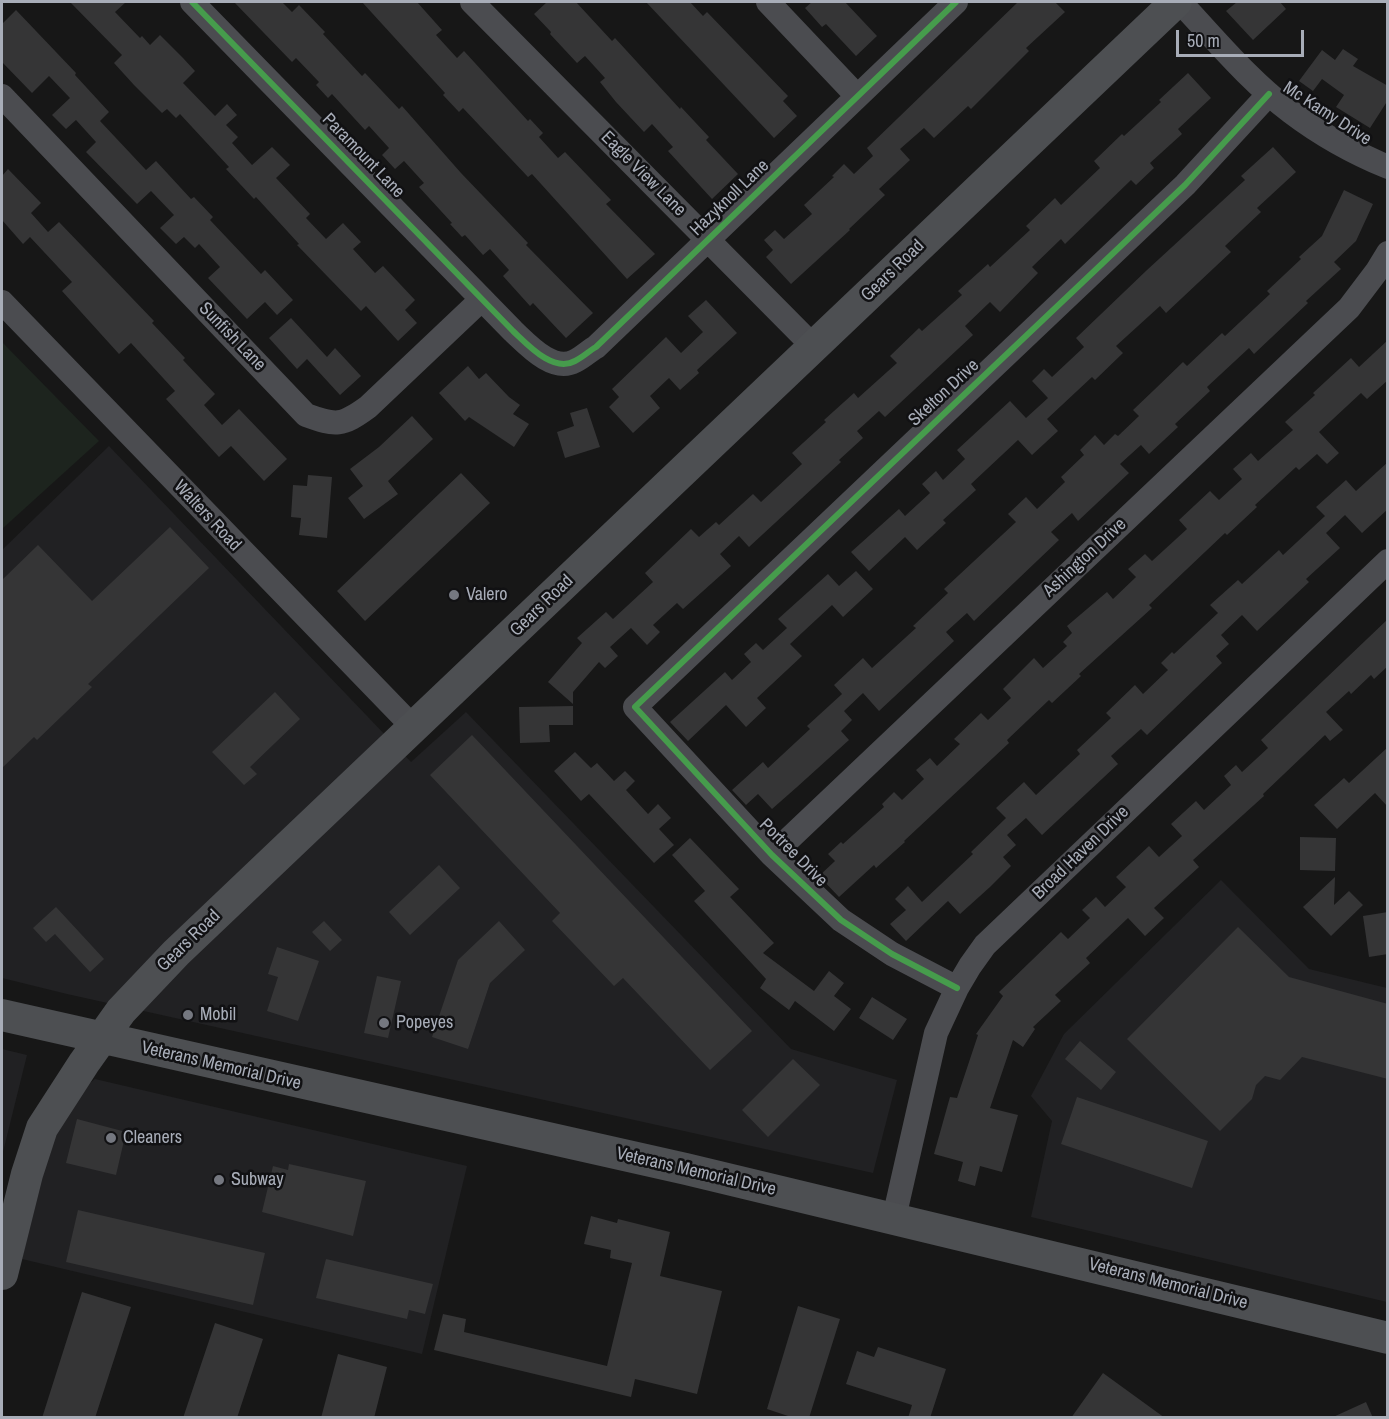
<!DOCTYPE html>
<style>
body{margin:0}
#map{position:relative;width:1389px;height:1419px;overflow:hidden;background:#171717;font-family:"Archivo Narrow",sans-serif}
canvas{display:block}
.frame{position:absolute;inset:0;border:3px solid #a8adb8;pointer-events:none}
.scale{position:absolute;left:1176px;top:30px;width:128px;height:27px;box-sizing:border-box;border:3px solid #a8adb8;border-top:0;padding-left:8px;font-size:18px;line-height:21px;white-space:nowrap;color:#a8adb8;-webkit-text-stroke:4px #111113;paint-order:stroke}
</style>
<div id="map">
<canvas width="1389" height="1419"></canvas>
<div class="frame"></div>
<div class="scale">50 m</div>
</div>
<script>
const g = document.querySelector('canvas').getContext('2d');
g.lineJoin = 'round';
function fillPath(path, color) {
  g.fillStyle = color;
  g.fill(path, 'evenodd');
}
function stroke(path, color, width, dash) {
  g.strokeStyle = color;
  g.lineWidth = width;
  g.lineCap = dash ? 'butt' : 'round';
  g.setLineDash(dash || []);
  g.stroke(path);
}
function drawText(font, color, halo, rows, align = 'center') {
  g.font = font + ' "Archivo Narrow",sans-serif';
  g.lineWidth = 5;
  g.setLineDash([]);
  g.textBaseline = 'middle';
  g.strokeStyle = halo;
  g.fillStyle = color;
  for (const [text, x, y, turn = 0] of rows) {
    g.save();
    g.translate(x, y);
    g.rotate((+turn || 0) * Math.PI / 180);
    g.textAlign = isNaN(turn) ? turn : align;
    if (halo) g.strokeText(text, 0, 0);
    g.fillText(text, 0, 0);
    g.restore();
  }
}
fillPath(new Path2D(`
 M109 446 411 762 466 712 791 1049 897 1080 873 1173 67 994 2 978V550Z
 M1221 880 1309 969 1387 988V1302L1031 1217 1052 1121 1031 1096 1064 1034Z
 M2 1049 27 1055 2 1156Z
 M95 1079 467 1166 422 1354 22 1259 43 1164 65 1115 90 1083Z`), '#212123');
fillPath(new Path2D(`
 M2 342 99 441 2 529Z`), '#1d241e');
fillPath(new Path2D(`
 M70 2H126L115 12 140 38 142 36 150 45 160 35 183 58 195 71 183 83 215 116 227 104 237 115 226 125 238 137 232 143 252 165 272 147 290 165 276 178 310 214 306 218 326 239 343 223 361 242 353 249 375 273 383 266 415 300 405 310 417 323 398 341 366 306 361 311 297 245 299 244 256 197 254 199 226 169 229 167 180 114 176 118 167 109 162 113 134 85 114 63 122 55Z
 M234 2H282L292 12 299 5 325 32 323 34 362 76 365 73 399 109 402 106 461 173 528 243 526 245 593 313 566 338 533 303 530 306 503 276 509 270 490 249 483 255 465 235 462 237 450 224 452 223 419 187 424 183 404 161 395 169 382 155 389 148 369 126 365 130 332 94 328 98 316 85 319 82 296 58 292 62Z
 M362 2H417L442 30 436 35 457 58 464 51 528 121 530 119 543 133 539 137 558 158 565 152 611 200 606 204 655 254 627 279 532 174 528 177 463 108 459 112 443 95 445 93Z
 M547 2H576L612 41 615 38 680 109 681 107 709 137 706 140 738 174 712 199 668 151 673 147 652 124 644 132 616 102 600 82 605 78 585 56 577 63 550 34 551 32 534 14Z
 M646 2H690L703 16 707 12 788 96 783 101 797 116 774 138Z
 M812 2H845L877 36 856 56 826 24 822 27 805 8Z
 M1018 2H1055L1065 12 1026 48 1029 51 971 109 968 106 934 138 924 128 900 149 910 160 879 189 885 195 849 229 850 230 791 284 766 257 773 250 764 240 775 230 784 239 812 214 804 205 834 177 832 176 844 164 854 174 873 156 867 148Z
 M1237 2H1280L1286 9 1253 40 1226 11Z
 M16 10 76 73 75 75 109 112 100 121 146 170 156 161 191 199 194 197 213 217 210 220 261 274 265 270 293 300 277 315 265 302 247 319 208 278 220 267 199 244 195 248 184 237 176 244 160 228 174 215 151 191 137 204 86 152 96 142 76 120 66 129 52 115 70 98 49 76 32 93 2 62V24Z
 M1343 49 1358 59 1353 66 1388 86V100L1370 128 1336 107 1344 95 1322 79 1313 91 1299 81 1322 50 1335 60Z
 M1188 73 1211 98 1178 129 1182 134 1150 163 1154 168 1136 185 1131 180 1065 244 1061 239 1032 267 1038 273 1000 312 990 302 965 326 973 335 885 417 879 411 857 431 863 438 839 460 841 462 749 547 739 536 720 554 731 566 683 609 677 603 653 625 660 632 647 645 631 628 610 647 618 656 605 668 599 662 573 692V704L548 682 582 643 577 638 606 612 613 619 653 582 645 573 691 529 699 537 716 522 719 525 753 494 761 502 802 464 792 453 826 422 824 420 854 393 858 398 897 363 890 356 919 328 922 331 962 295 958 291 988 264 990 267 1030 230 1026 226 1055 198 1061 205 1100 168 1094 161 1122 134 1124 136 1161 102 1159 100Z
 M1273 147 1296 172 1257 208 1261 212 1225 246 1231 252 1166 313 1160 306 1116 346 1123 353 1095 380 1092 377 1047 419 1058 431 1032 455 1018 440 971 484 976 490 943 520 946 523 917 550 905 537 869 571 851 552 899 509 905 516 930 493 922 484 936 471 943 480 965 459 957 450 1010 401 1026 418 1048 398 1032 381 1044 369 1052 377 1084 347 1076 338 1147 270 1245 180 1241 176Z
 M8 169 41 203 31 213 48 232 59 222 154 321 152 323 185 358 183 360 215 394 204 405 222 425 239 409 287 459 264 481 231 446 219 457 166 399 175 391 131 343 119 354 62 291 72 282 30 237 23 244 2 220V176Z
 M1344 190 1373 204 1356 241 1334 262 1341 269 1306 301 1308 303 1254 354 1249 348 1207 387 1210 391 1175 424 1178 427 1149 454 1141 445 1120 464 1129 473 1078 521 1072 513 1051 532 1059 540 974 621 967 613 946 632 954 641 879 711 863 693 844 711 852 720 841 731 849 740 797 787 772 809 758 794 746 805 732 790 763 762 768 768 810 729 807 726 842 694 834 685 863 658 872 668 916 628 913 626 948 593 944 589 1016 522 1008 514 1026 497 1037 509 1065 482 1061 477 1084 455 1080 450 1095 435 1104 445 1115 434 1118 436 1139 416 1133 410 1154 390 1183 362 1187 366 1222 333 1225 336 1270 294 1267 291 1301 259 1299 257 1322 236Z
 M706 300 737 333 697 370 699 373 680 390 669 378 650 396 660 408 633 433 609 407 619 397 612 389 666 337 681 353 703 332 688 316Z
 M291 318 327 357 335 348 361 376 340 395 307 359 297 369 269 338Z
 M1388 340V380L1367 399 1361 393 1319 432 1339 453 1327 464 1317 454 1299 470 1296 467 1255 505 1257 507 1227 535 1225 533 1149 605 1152 608 1079 674 1081 676 1052 703 1049 700 1007 740 1009 743 904 841 905 842 876 868 874 865 839 897 819 876 835 861 828 854 841 842 843 844 884 807 882 804 894 792 902 800 924 779 916 770 930 758 937 766 960 744 954 739 981 713 988 720 1011 698 1003 689 1034 658 1043 668 1067 646 1063 642 1072 633 1067 626 1107 592 1113 599 1136 577 1128 569 1145 554 1152 561 1187 529 1179 520 1210 491 1219 500 1242 479 1233 469 1251 453 1258 461 1293 430 1285 422 1315 395 1313 393 1351 358 1359 367Z
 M468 366 479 379 486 373 509 397 520 405 513 414 529 424 514 447 469 417 465 421 439 393Z
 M587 408 600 447 565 458 557 432 574 426 570 413Z
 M412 416 433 439 388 481 398 494 364 519 348 498 363 486 350 469 379 447Z
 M1388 462V509L1362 533 1345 515 1326 533 1340 548 1306 579 1309 582 1257 631 1242 615 1221 635 1229 644 1216 656 1222 663 1147 735 1141 729 1111 756 1118 764 1042 835 1026 818 1007 835 1016 845 1003 857 1011 866 990 887 960 914 948 901 906 941 890 924 906 910 895 899 908 886 922 902 973 854 971 852 1006 818 996 808 1024 782 1036 795 1080 754 1077 750 1111 718 1106 713 1135 685 1143 694 1168 670 1161 663 1172 652 1174 654 1218 613 1210 605 1238 580 1242 584 1279 550 1283 555 1325 516 1316 507 1346 480 1356 491Z
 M461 473 490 503 365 621 337 591Z
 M308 475 332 477 327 538 299 535 301 518 291 517 293 485 307 486Z
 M170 527 209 568 88 684 92 687 37 740 34 737 2 768V580L38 545 92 601Z
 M856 571 873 589 843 617 832 605 790 644 802 656 757 698 766 708 746 727 726 705 688 741 670 722 725 672 732 680 751 662 744 654 756 643 763 650 787 628 778 619 828 574 839 586Z
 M1388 619V666L1374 679 1371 675 1351 694 1349 691 1326 712 1343 730 1330 741 1325 735 1263 794 1264 796 1193 860 1199 867 1154 908 1164 918 1145 936 1128 918 1086 958 1090 963 1055 995 1061 1001 1033 1027 1035 1029 1023 1047 1013 1040 990 1108 1018 1115 1002 1172 980 1166 975 1186 958 1181 963 1162 934 1154 950 1097 957 1098 978 1035 976 1034 1003 996 999 992 1061 932 1068 939 1090 918 1082 910 1096 897 1105 907 1126 887 1116 877 1149 846 1159 857 1182 836 1171 824 1196 801 1204 810 1231 785 1224 776 1236 765 1242 772 1268 748 1261 740Z
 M275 692 300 719 250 767 257 774 244 785 212 752Z
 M573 706V725H549L550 742 520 743 519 707Z
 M472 735 752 1031 710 1070 623 978 614 986 552 921 560 913 430 775Z
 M1388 747V807L1375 793 1337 829 1314 805 1344 778 1349 783Z
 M575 752 591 768 597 763 614 781 625 771 635 781 626 790 648 814 658 804 671 818 659 829 674 845 654 863 589 794 581 801 554 771Z
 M1300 837 1336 838 1335 871 1300 870Z
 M690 838 739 889 730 897 774 943 763 953 814 991 829 971 844 983 834 996 851 1009 834 1031 795 1001 789 1010 760 988 766 979 694 901 705 891 672 855Z
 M439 865 460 888 410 935 389 912Z
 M1335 877 1334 905 1349 891 1363 905 1331 936 1303 907Z
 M56 907 104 959 90 972 55 934 46 942 33 928Z
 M1388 912V954L1369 957 1363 916Z
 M324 921 342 940 330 951 312 932Z
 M499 921 525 950 490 983 468 1049 432 1037 458 960Z
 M1238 927 1289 977 1388 1004V1079L1302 1057 1280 1080 1265 1076 1256 1085 1252 1099 1220 1131 1127 1039Z
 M277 947 319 961 298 1021 267 1011 278 977 268 974Z
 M377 976 401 981 388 1038 364 1033Z
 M872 997 907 1019 893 1040 859 1018Z
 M1080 1041 1116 1072 1101 1090 1065 1059Z
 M793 1059 820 1085 768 1137 742 1110Z
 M1077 1097 1208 1141 1192 1188 1061 1144Z
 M77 1119 126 1132 116 1175 66 1163Z
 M289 1164 366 1181 353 1236 262 1212 273 1166 288 1170Z
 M78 1210 265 1253 253 1305 66 1262Z
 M591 1216 617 1223 618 1219 670 1232 660 1276 722 1291 697 1394 635 1379 631 1397 434 1350 443 1314 466 1319 464 1332 607 1366 632 1263 610 1258 611 1250 584 1244Z
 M326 1259 433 1284 425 1314 409 1310 407 1319 316 1298Z
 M82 1292 131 1307 95 1418H42Z
 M798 1306 840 1319 809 1418H794L767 1409Z
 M215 1323 263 1339 237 1418H183Z
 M878 1347 946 1369 930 1418H908L912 1405 846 1384 857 1351 874 1357Z
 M338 1354 387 1367 374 1418H321Z
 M1103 1373 1165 1418H1071Z
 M1366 1402 1373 1418H1331Z`), '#353536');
stroke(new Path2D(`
 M192 2 513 331C528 345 553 373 575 361 583 357 589 351 596 347L956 2
 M472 2 814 347
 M768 2 857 96
 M1180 2C1215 39 1249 81 1291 112 1320 134 1354 153 1388 167
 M2 96 306 415C336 426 342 426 368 407L482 299
 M2 302 414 728
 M772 855 1349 308 1377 271 1388 253
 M957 988 892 954 841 920 772 855 635 707 1185 185 1269 94
 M894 1218 936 1033 957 988 970 966 985 945 1388 561`), '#4b4c50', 24);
stroke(new Path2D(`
 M2 1015 686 1169 1388 1338
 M2 1274 27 1174 42 1128 84 1063 121 1011 176 953 1176 2`), '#4d4f52', 32);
stroke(new Path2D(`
 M192 2 513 331C528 345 553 373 575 361 583 357 589 351 596 347L956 2
 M957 988 892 954 841 920 772 855 635 707 1185 185 1269 94`), '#469c4c', 6);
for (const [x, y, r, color] of [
 [454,595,6,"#757880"],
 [188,1015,6,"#757880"],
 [384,1023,6,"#757880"],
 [111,1138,6,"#757880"],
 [219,1180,6,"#757880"]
]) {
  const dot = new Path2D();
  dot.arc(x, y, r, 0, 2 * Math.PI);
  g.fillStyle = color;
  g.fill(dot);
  stroke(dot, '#111113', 2);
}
drawText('18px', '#a8adb8', '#111113', [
 ["Mc Kamy Drive",1327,114,33],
 ["Paramount Lane",363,156,46],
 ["Eagle View Lane",643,174,45],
 ["Hazyknoll Lane",730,198,-44],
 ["Gears Road",893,271,-44],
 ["Sunfish Lane",232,337,46],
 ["Skelton Drive",944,393,-43],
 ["Walters Road",207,516,47],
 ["Ashington Drive",1085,558,-43],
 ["Gears Road",542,606,-44],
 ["Portree Drive",793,853,45],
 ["Broad Haven Drive",1081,853,-44],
 ["Gears Road",189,941,-44],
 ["Veterans Memorial Drive",221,1066,13],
 ["Veterans Memorial Drive",696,1172,13],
 ["Veterans Memorial Drive",1168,1284,14]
]);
drawText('18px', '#a8adb8', '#111113', [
 ["Valero",466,595],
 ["Mobil",200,1015],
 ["Popeyes",396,1023],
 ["Cleaners",123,1138],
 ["Subway",231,1180]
], 'left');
</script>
